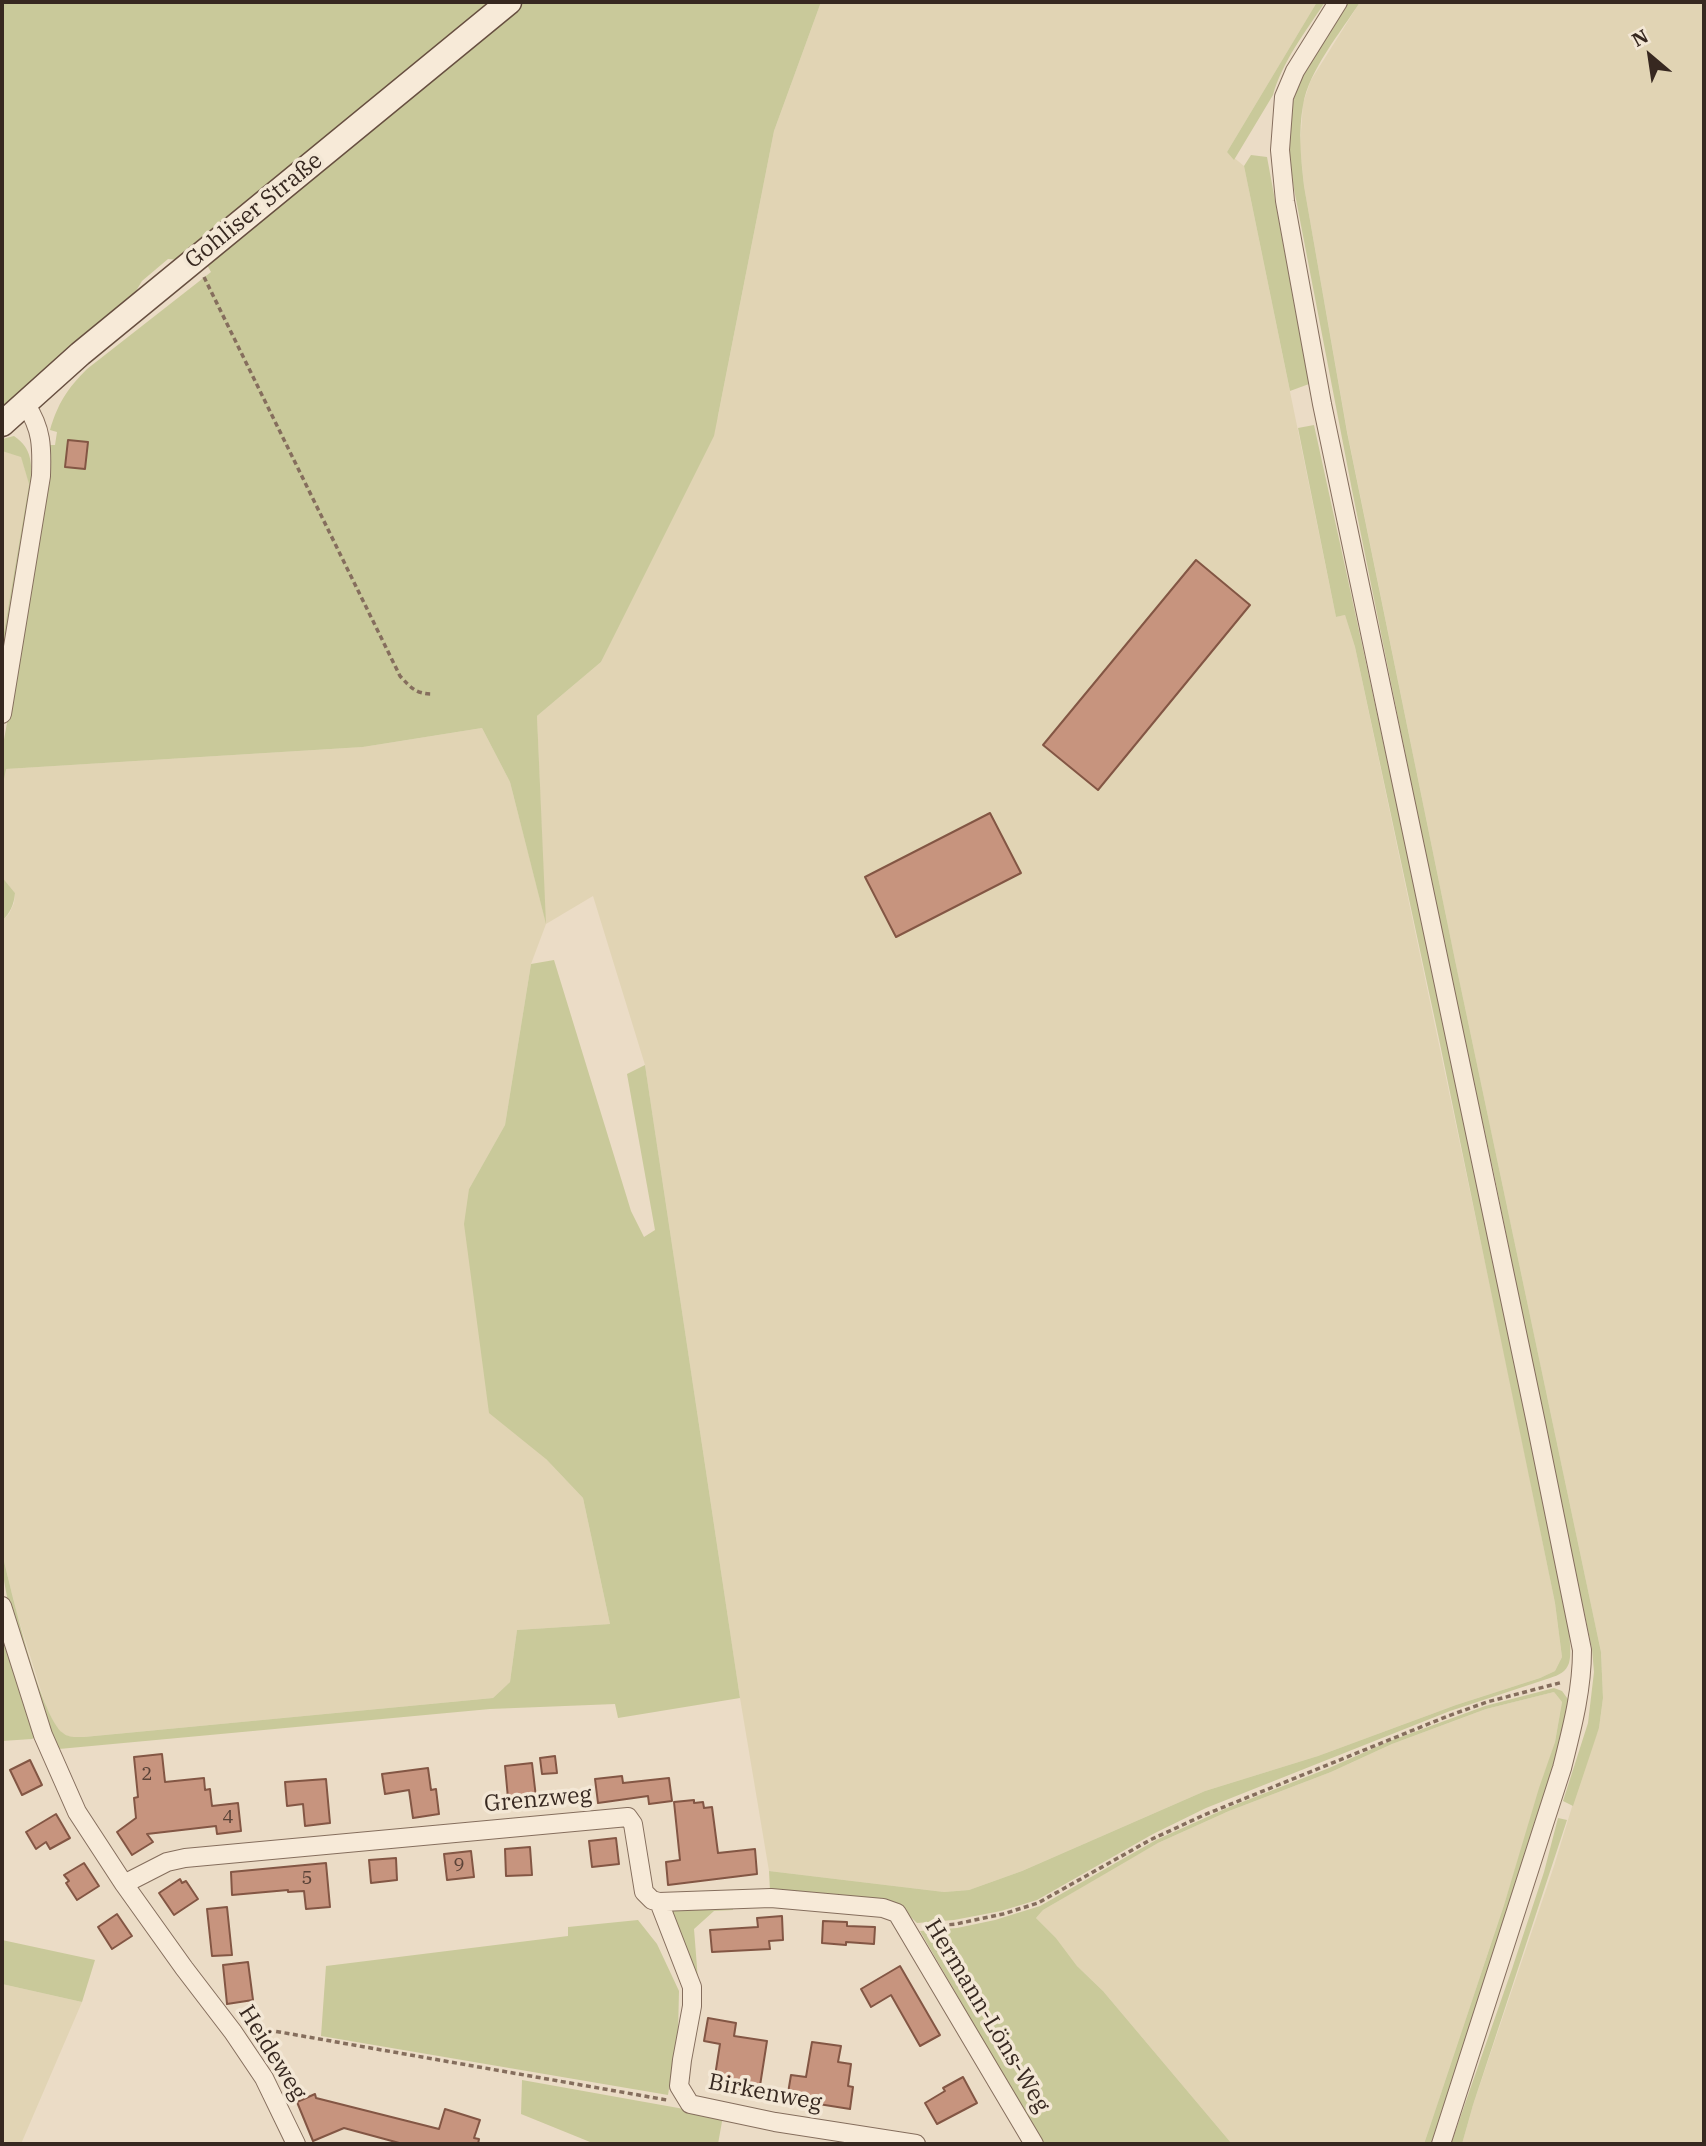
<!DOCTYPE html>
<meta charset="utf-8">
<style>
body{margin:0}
#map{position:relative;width:1706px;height:2146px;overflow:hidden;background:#ebdcc6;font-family:"IBM Plex Serif",serif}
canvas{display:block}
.frame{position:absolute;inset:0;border:4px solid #372820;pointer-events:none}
.north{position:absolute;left:1615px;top:21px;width:70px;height:70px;-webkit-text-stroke:5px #f3e7d5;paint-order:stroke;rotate:331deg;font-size:19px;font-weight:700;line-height:28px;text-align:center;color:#372820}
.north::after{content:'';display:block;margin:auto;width:24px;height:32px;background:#372820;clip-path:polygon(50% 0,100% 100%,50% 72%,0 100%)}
</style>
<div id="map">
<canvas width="1706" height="2146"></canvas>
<div class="frame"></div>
<div class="north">N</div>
</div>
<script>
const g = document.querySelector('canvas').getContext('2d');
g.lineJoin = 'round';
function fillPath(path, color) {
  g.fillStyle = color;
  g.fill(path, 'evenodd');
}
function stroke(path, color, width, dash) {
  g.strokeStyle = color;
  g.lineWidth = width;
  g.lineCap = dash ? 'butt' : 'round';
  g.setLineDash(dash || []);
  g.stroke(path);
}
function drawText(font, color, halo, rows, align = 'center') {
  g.font = font + ' "IBM Plex Serif",serif';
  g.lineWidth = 7;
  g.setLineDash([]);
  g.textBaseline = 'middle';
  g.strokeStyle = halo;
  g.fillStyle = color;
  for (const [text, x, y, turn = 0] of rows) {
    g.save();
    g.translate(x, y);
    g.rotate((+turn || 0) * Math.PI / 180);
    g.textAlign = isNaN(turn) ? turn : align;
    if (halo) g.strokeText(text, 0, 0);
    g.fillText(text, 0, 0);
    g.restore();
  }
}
fillPath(new Path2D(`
 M821 2H1317L1227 152 1244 166 1336 617 1345 615 1355 647 1505 1357 1555 1603 1562 1657 1555 1671 1540 1678 1456 1705 1318 1756 1205 1791 1022 1871 969 1890 944 1892 769 1871 740 1698 645 1065 593 896 546 924 531 964 505 1125 469 1189 546 1459 583 1498 610 1624 517 1630 510 1682 493 1698 84 1737H70L62 1733 55 1725 46 1707 17 1614 2 1553V921L9 914 14 903 15 893 2 877V789L5 769 363 747 482 728 510 782 545 919 537 716 601 662 718 416 774 131Z
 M1360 2H1704V2144H1462L1473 2105 1554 1866 1585 1764 1599 1728 1603 1698 1601 1652 1455 960 1347 431 1304 186 1300 147 1303 103 1311 80Z
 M2 451 21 456 29 483 2 644Z
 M1554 1692 1562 1702 1555 1742 1504 1905 1424 2144H1232L1103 1991 1077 1966 1056 1938 1036 1918 1043 1910 1117 1866 1158 1843 1229 1811 1331 1772 1392 1744 1486 1709Z
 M2 1984 82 2002 21 2144H2Z`), '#e1d4b4');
fillPath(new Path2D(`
 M2 2H497L180 260 168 259 142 281 130 301 2 410Z
 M523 2H821L774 131 714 436 601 662 537 716 546 924 510 782 482 728 363 747 6 769 2 789V751L40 536 49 445H55L57 432 50 430C58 403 67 389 87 369L211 272 207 265 209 258Z
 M1317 2H1325C1306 31 1282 62 1273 95L1234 160 1227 152Z
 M1349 2H1360C1341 32 1309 70 1303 105 1298 133 1301 159 1304 186L1347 432 1455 960 1601 1652 1603 1698 1599 1728 1573 1806 1563 1801 1588 1723 1594 1672 1592 1649 1557 1485 1494 1174 1448 965 1352 490 1294 189C1290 161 1285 130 1293 102 1302 66 1329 33 1349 2Z
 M1251 155 1267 157 1309 384 1290 391 1244 166Z
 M1314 425C1396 797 1475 1169 1552 1542 1556 1563 1576 1646 1569 1663 1566 1672 1559 1675 1550 1678L1450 1711 1206 1808 1153 1834 1037 1900 1001 1911 954 1920 917 1923 901 1908 770 1891 769 1871 944 1892 969 1890 1022 1871 1205 1791 1318 1756 1456 1705 1540 1678 1555 1671 1562 1657 1555 1603 1439 1039 1355 647 1345 615 1336 617 1298 428Z
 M14 436C33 449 31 463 32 485L2 680V644L29 484 21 457 2 451V439Z
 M2 877 15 893C14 905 10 913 2 921Z
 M554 960 631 1211 644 1237 655 1230 627 1074 645 1065 740 1698 618 1718 615 1704 490 1709 59 1749C44 1722 36 1692 26 1663 15 1627 2 1591 2 1553 10 1585 40 1717 63 1733 69 1738 77 1737 84 1737L493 1698 510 1682 517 1630 610 1624 583 1498 546 1459 489 1413 464 1224 469 1189 505 1125 531 964Z
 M2 1631 36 1737 32 1739 2 1741Z
 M1554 1688 1562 1691 1570 1702 1564 1732 1510 1906 1431 2144H1424L1504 1905 1539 1788 1555 1742 1562 1702 1554 1692 1486 1709 1392 1744 1331 1772 1229 1811 1158 1843 1043 1910 1036 1918 1056 1938 1077 1966 1103 1991 1232 2144H1043L920 1931 957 1928 995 1920 1040 1906 1156 1840 1227 1808 1329 1768 1390 1741 1485 1706Z
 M1558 1818 1567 1820 1473 2105 1462 2144H1451L1512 1969 1544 1872Z
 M733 1906V1910L714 1911 694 1929 698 1980 670 1916 673 1910Z
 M638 1920 657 1944 679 1991 678 2033 668 2095 321 2036 326 1966 568 1936V1927Z
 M2 1940 95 1960 82 2002 2 1984Z
 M522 2080 723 2116 718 2144H595L521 2114Z`), '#c9c99a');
const building = new Path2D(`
 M68 440 88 442 85 469 65 467Z
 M1196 560 1250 605 1098 790 1043 745Z
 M990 813 1021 873 896 937 865 877Z
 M162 1754 165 1782 204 1778 205 1790 210 1789 212 1806 238 1803 241 1831 217 1834 216 1826 147 1834 153 1842 132 1855 117 1832 136 1818 134 1798 138 1797 134 1757Z
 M555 1756 557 1773 542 1774 540 1758Z
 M30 1760 42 1785 22 1795 10 1770Z
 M532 1763 537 1806 509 1809 505 1766Z
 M428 1768 431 1790 436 1789 439 1814 413 1818 409 1790 385 1794 382 1774Z
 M622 1776 623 1783 669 1778 672 1801 649 1804 648 1796 598 1803 595 1779Z
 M326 1779 330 1823 305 1826 303 1804 287 1806 285 1782Z
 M694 1800V1803L703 1802 704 1808 712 1807 718 1853 755 1849 757 1874 668 1885 666 1862 680 1860 674 1802Z
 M56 1814 70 1838 50 1849 46 1842 36 1849 26 1832Z
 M616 1838 619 1864 592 1867 589 1841Z
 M530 1847 532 1875 506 1876 505 1849Z
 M471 1851 474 1877 447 1880 444 1854Z
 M396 1858 397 1880 371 1883 369 1860Z
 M84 1863 99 1886 77 1900 66 1883 69 1881 64 1875Z
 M326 1863 330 1907 306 1909 304 1891 288 1892V1890L232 1895 231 1872Z
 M180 1879 182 1883 186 1881 198 1899 174 1915 159 1893Z
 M227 1907 232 1955 212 1956 207 1909Z
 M117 1914 132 1936 112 1949 98 1927Z
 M782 1916 783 1940 769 1941 770 1949 712 1952 710 1930 758 1927 757 1918Z
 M823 1921 847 1922V1926L875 1927 874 1944 846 1942V1945L822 1943Z
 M248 1962 253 2000 227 2004 223 1965Z
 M900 1966 940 2035 920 2046 891 1995 871 2007 861 1989Z
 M708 2018 736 2023 734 2036 767 2041 759 2092 722 2088 724 2077 715 2076 720 2044 704 2041Z
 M812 2042 841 2046 838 2062 851 2064 848 2086 853 2087 850 2109 787 2099 791 2075 806 2077Z
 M963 2077 977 2103 937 2124 925 2103 945 2091 943 2088Z
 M315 2094 316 2098 439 2129 445 2109 480 2120 474 2138 479 2139 478 2144H403L344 2128 313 2141 297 2102Z`);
fillPath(building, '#c7947e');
stroke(building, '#835644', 2);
const minor = new Path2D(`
 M1338 2 1295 71 1284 97 1280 150 1285 201 1322 404 1536 1423 1582 1650C1582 1691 1572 1728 1562 1768L1441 2144
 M2 714 41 476C42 447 42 429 26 405
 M2 1606 43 1735 77 1812 124 1884 184 1968 233 2032 264 2078 296 2144
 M124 1884 167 1862 185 1858 628 1817 633 1824 644 1892 652 1900 659 1902 771 1898 883 1908 897 1913 1034 2144
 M659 1902 692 1987V2006L682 2060 679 2086 690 2104 775 2122 916 2144`);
const secondary = new Path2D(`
 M2 424 80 354 509 2`);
stroke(minor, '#856e5d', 20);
stroke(secondary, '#674f40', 27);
stroke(new Path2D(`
 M204 277 400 676C411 688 416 694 433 694
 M924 1927 956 1924 1003 1914 1038 1903 1150 1840 1204 1815 1448 1716 1487 1702 1563 1682
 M251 2027 667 2100`), '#856e5d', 3.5, [5, 3.5]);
stroke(minor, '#f7ead8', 18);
stroke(secondary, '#f7ead8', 24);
drawText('19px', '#5b4338', null, [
 ["2",147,1775],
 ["4",228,1818],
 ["9",459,1866],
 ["5",307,1879]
]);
drawText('23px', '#372820', '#f3e7d5', [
 ["Gohliser Straße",254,211,-39],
 ["Grenzweg",538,1800,-5],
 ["Hermann-Löns-Weg",987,2016,59],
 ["Heideweg",272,2053,58],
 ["Birkenweg",765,2093,11]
]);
</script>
